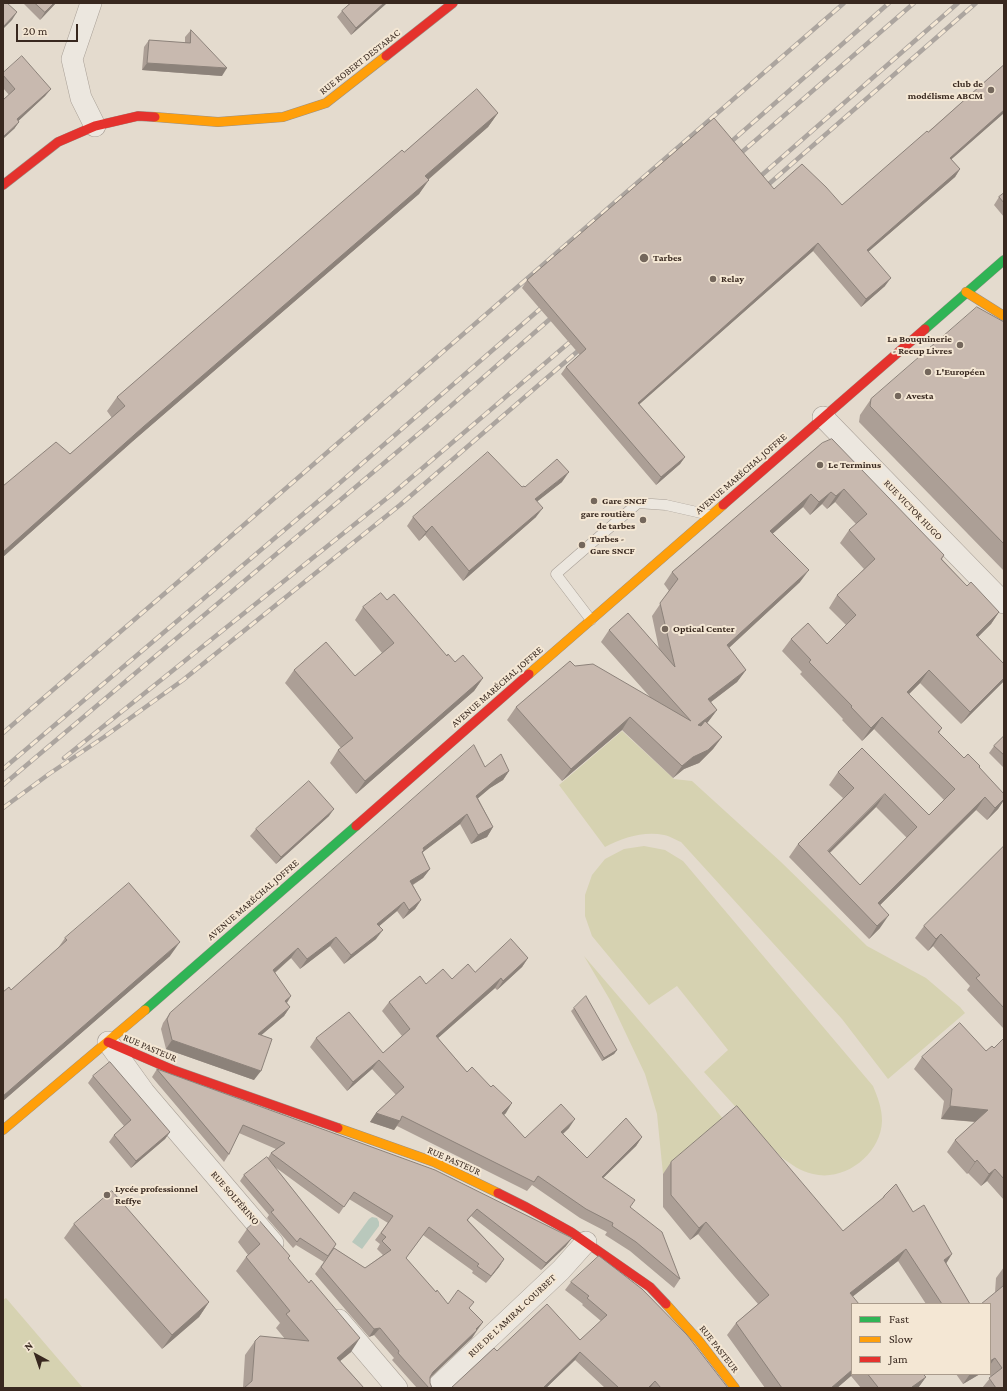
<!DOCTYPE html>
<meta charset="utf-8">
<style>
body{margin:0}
#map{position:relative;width:1007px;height:1391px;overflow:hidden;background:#e4dbce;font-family:"Crimson Pro",serif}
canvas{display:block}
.frame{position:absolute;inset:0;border:4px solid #38281f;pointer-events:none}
.legend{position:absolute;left:851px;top:1303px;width:140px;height:72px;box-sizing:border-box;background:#f4e7d4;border:1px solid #a99b8c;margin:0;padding:5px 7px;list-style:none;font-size:12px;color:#38281f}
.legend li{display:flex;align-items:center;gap:8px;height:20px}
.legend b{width:20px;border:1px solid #a99b8c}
.north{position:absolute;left:16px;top:1335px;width:40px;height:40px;-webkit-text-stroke:3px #f4e7d4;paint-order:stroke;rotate:320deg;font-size:11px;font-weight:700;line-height:16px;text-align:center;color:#38281f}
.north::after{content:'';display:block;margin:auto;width:14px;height:18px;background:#38281f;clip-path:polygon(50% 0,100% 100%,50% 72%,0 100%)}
.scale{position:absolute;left:16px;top:24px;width:62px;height:18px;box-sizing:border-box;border:2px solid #38281f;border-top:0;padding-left:5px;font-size:12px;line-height:14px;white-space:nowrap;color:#38281f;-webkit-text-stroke:3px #f4e7d4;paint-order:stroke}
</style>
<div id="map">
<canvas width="1007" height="1391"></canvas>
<div class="frame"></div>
<ul class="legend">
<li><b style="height:5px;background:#30b455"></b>Fast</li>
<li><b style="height:5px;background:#ff9f0a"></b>Slow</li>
<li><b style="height:5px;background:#e5322d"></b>Jam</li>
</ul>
<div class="north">N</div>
<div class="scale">20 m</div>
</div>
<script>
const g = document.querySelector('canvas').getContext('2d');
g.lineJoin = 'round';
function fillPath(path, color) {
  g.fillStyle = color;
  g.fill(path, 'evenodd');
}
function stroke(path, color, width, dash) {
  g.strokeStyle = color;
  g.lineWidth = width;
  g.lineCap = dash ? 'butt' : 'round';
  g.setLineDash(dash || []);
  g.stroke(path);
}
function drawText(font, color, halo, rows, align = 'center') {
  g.font = font + ' "Crimson Pro",serif';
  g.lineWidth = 4;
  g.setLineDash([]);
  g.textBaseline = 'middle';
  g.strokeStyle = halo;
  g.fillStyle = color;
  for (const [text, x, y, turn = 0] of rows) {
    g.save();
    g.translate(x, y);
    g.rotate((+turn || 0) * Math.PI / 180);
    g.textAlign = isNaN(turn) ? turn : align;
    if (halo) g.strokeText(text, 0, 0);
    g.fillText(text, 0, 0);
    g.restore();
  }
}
fillPath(new Path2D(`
 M622 731 674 779 692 781 781 862 867 946 926 978 960 1007 965 1013 888 1079 842 1019 681 842C676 840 670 836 664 835 643 831 623 838 605 847L559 785Z
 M644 846 665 850 683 861 873 1086C878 1098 882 1108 882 1121 881 1154 845 1182 813 1174 800 1171 792 1165 781 1157L704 1072 728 1050 677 986 649 1005 592 936 585 916V895L592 875 605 859 624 849Z
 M584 956 725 1121 663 1174 657 1114 645 1074 610 1000Z
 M6 1298 83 1388H3V1300Z`), '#d6d2b1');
fillPath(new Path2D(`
 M372 1217 377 1218 379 1222V1226L362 1249 352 1242 369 1219Z`), '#b9c8bc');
const lane = new Path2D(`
 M591 620 556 574 638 503 666 505 710 515`);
const street = new Path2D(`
 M91 3 72 59 81 98 95 126
 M823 417 1004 603
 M108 1042 144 1092 273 1243
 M339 1320 397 1388
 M436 1388 561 1270 586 1242`);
const fast = new Path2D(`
 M925 329 1004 260
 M145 1010 356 826`);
const slow = new Path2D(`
 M155 117 218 122 283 117 326 103 386 56
 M966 292 1004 316
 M529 674 723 505
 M338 1128 434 1162 498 1193
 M3 1130 145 1010
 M666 1304 699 1341 735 1388`);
const jam = new Path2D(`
 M386 56 453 3
 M3 185 58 142 95 126 138 116 155 117
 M723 505 925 329
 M356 826 529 674
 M108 1042 173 1070 338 1128
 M498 1193 526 1207 571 1232 650 1287 666 1304`);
stroke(lane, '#a9a097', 11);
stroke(street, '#a9a097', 22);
stroke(fast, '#999087', 10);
stroke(slow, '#999087', 10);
stroke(jam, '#999087', 10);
stroke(lane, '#ece7df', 10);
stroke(street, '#ece7df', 21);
stroke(fast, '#30b455', 9);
stroke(slow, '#ff9f0a', 9);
stroke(jam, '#e5322d', 9);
const rail = new Path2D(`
 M724 148 889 3
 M734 159 914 3
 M755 181 958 3
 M762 190 976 3
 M3 733 200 563 844 3
 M64 758 391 495 578 335
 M3 769 342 481 548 302
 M3 785 429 425 558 312
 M3 808 49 774 104 737 183 680 400 505 586 344`);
stroke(rail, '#aca59f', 4.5);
stroke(rail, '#f4e7d4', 3, [9]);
fillPath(new Path2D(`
 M23 3H56L40 20Z
 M351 3H387L351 35 337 17 342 11Z
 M191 30 222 76 142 70 144 47 149 40 185 43V37Z
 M1004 65V113L951 159 960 169 955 177 868 252 885 286 861 307 813 251 639 404 685 457 680 464 656 485 561 374 566 367 580 355 522 288 527 280 774 189 842 205 928 132Z
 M3 73 51 89 45 96 18 121 19 122 14 129 9 95 3 88Z
 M498 113 488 127 428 180 419 194 133 441 3 557V486L70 454 112 418 107 411 117 397 404 152Z
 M1004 193V217L994 205 999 197Z
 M1004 322V571L859 422 860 415 871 399Z
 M822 443 944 555 942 559 967 586 999 612 991 624 978 637 1004 664V681L961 724 920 683 909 694 942 728 939 733 964 758 979 768 1004 794V800L998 809 987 820 976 810 880 905V928L869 939 789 857 798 844 843 798 829 785 838 772 929 815 944 800 874 729 862 741 842 720 843 719 800 674 802 672 782 651 791 639 827 644 846 625 829 608 837 595 864 569 840 543 849 530 856 524 835 502 827 509 822 504 810 515 803 507 772 534 800 582 729 648 746 670 737 682 711 702 717 710 707 723 722 737 713 749 699 763 684 769 673 778 622 730 562 781 507 720 516 707 575 666 650 697 601 642 609 630 659 649 652 616 669 591 664 584 672 572ZM876 807 907 838 860 885 830 853Z
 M562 482 537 501 536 517 463 581 425 535 419 541 407 526 413 517 522 487Z
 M387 600 447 656 455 662 483 678 474 691 356 794 330 763 338 750 341 748 285 683 294 670 355 676 382 653 355 620 363 607Z
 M1004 736V768L989 753 994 746Z
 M485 767 509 771 503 780 490 788 478 798 493 827 487 837 471 844 460 824 423 852 422 853 430 869 423 878 413 885 421 900 415 909 403 919 397 911 379 926 376 939 344 964 330 946 300 969 291 958 275 973 291 996 287 1003 290 1007 284 1016 261 1035 254 1080 166 1049 161 1029 163 1023 170 1013Z
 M329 816 276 864 250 836 256 829Z
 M1004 846V1029L967 990 970 986 933 946 928 951 915 938 924 926Z
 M65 938 170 956 3 1101V992L11 990 58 948Z
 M528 958 522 967 497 990 495 988 438 1038 467 1072 506 1113 503 1115 525 1138 569 1128 563 1134 587 1158 642 1137 636 1146 603 1178 630 1207 680 1279 674 1288 630 1251 605 1235 607 1232 580 1218 532 1185 527 1191 397 1126 394 1130 370 1122 376 1113 396 1095 372 1069 347 1091 310 1047 316 1038 383 1053 402 1036 382 1011 389 1002 426 984 452 979 475 972Z
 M574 1008 617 1050 614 1054 602 1061 571 1011Z
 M1004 1038V1200L987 1181 981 1186 968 1173 967 1174 947 1152 955 1140 975 1122 941 1119 944 1101 914 1069 922 1057 986 1051 994 1048Z
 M157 1069 566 1246 541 1270 471 1216 468 1220 504 1259 499 1267 486 1283 472 1273 473 1271 423 1235 406 1258 436 1292 448 1304 469 1308 483 1322 472 1338 430 1377V1383L432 1388H417L392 1360 394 1358 374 1335 369 1337 315 1274 334 1248 365 1268 383 1255 377 1249 380 1244 375 1240 388 1223 349 1199 339 1214 275 1167 336 1244 324 1262 296 1245 293 1248 267 1218 269 1215 240 1181 244 1175 268 1158 271 1153 276 1149 239 1133 229 1154 224 1162 152 1077Z
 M93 1076 170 1132 165 1139 131 1168 109 1142 114 1135 124 1126 88 1083Z
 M671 1162 843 1231 881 1200 884 1196 946 1263 970 1304H926L898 1261 853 1296 852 1374H925L924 1375 926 1377 918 1388H861L851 1376 837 1388H765L727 1335 736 1323 758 1304 698 1234 690 1240 663 1207V1174Z
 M74 1224 209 1302 199 1317 162 1349 64 1238Z
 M247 1229 288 1258 351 1352 340 1361 364 1388H243L245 1355 255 1341 285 1339 276 1328 280 1323 236 1271 246 1257 248 1255 238 1242Z
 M1004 1267V1388H982L991 1377 989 1374H990V1304L995 1293 996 1278Z
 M571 1282 728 1388H605L575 1360 546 1388H451L497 1351 580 1340 601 1321 582 1305 583 1304 565 1290Z
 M956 1374H980L963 1384Z`), '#ac9f96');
fillPath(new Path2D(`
 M54 3H56L40 20 45 12Z
 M384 3H387L351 35 356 28Z
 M17 12 12 20 3 29V27Z
 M147 63 227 68 222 76 142 70Z
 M51 89 45 96 12 127 17 119Z
 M1004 110V113L945 165 950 158Z
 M498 113 488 127 415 191 425 176Z
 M19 122 14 129 3 139V137Z
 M960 169 955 177 861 258 867 250Z
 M429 180 419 194 133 441 3 557V552L143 427Z
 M818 243 813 251 633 410 638 403Z
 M891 278 885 286 861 307 866 299Z
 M685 457 680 464 656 485 661 477Z
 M569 472 562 482 529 508 535 499Z
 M844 489 835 502 827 509 836 496Z
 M831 492 822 504 810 515 819 502Z
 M811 494 803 507 761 544 770 531Z
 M543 508 536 517 463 581 469 571Z
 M432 526 425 535 419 541 426 532Z
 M809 570 800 582 718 658 727 645Z
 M999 612 991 624 967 648 976 635Z
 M746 670 737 682 699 711 708 699Z
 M929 670 920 683 899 704 907 692Z
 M483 678 474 691 356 794 365 781Z
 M1004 678V681L961 724 970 712Z
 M717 710 708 722 690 738 698 725Z
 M630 717 622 730 562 781 571 769Z
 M882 717 874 729 862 741 871 728Z
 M722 737 713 749 699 763 684 769 673 778 682 766 693 757Z
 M509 771 503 780 490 788 470 805 476 796 496 779Z
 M885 794 876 807 819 863 828 851Z
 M985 797 976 810 869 916 878 903Z
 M1004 799V800L998 809 987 820 995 808Z
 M334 809 329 816 276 864 281 857Z
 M467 814 460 824 423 852 418 860 423 848Z
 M493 827 487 837 471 844 478 835Z
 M430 869 423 878 404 890 410 881Z
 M421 900 415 909 403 919 409 910Z
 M404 902 397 911 371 933 377 924Z
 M889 915 880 928 869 939 877 926Z
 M383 930 376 939 344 964 351 955Z
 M941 934 933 946 928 951 936 939Z
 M336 937 330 946 300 969 307 959Z
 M180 942 170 956 3 1101V1096Z
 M298 948 291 958 266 980 273 970Z
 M528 958 522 967 497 990 503 981Z
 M501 978 495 988 430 1045 436 1036Z
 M291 996 285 1005V1001Z
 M290 1007 284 1016 252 1043 258 1034Z
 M172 1040 261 1071 254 1080 166 1049Z
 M617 1050 614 1054 602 1061 604 1058Z
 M379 1060 372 1069 347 1091 353 1082Z
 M512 1103 506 1113 496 1123 502 1113Z
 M950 1106 988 1110 979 1122 941 1119Z
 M376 1113 400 1121 394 1130 370 1122Z
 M575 1119 569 1128 555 1141 561 1132Z
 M170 1132 165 1139 131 1168 136 1161Z
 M642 1137 636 1146 595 1186 602 1177Z
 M977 1160 968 1173 967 1174 975 1162Z
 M995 1169 987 1181 981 1186 989 1174Z
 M706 1222 698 1234 690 1240 699 1228Z
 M572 1238 566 1246 541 1270 546 1263Z
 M906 1249 898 1261 842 1305 850 1293Z
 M952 1254 944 1267V1260Z
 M504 1259 499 1267 486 1283 491 1276Z
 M209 1302 199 1317 162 1349 172 1335Z
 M483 1322 477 1330 476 1329Z
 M380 1328 374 1335 369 1337 374 1329Z
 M477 1330 472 1338 428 1380 433 1372Z
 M360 1338 351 1352 327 1372 337 1358Z
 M580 1352 575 1360 546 1388H543Z
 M995 1358 990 1365V1361Z
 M852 1370V1374H853L851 1376 837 1388H831Z
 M970 1374H980L963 1384Z
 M926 1377 918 1388H911L912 1387Z
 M655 1381 650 1388H648Z`), '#8c827a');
const building = new Path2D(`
 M3 3H7L17 12 3 27Z
 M35 3H54L45 12Z
 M351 3H384L356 28 342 11Z
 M191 30 227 68 147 63 149 40 190 43Z
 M22 56 51 89 17 119 19 122 3 137V100L15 89 3 75V73Z
 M1004 65V110L950 158 960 169 867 250 891 278 866 299 818 243 638 403 685 457 661 477 566 367 586 349 527 280 714 118 774 189 802 164 826 187 842 205 927 131 928 132Z
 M477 89 498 113 425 176 429 180 143 427 3 552V486L56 442 70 454 125 406 117 397 402 150 404 152Z
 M1004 193V203L999 197Z
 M977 307 1004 322V544L870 406 871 399Z
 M832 439 944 555 941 559 967 586 971 582 999 612 976 635 1004 664V678L970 712 929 670 907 692 942 728 938 732 964 758 968 754 980 766 979 767 1004 794V799L995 808 985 797 878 903 889 915 877 926 798 844 854 788 838 772 862 748 929 815 955 789 882 717 871 728 851 707 852 706 809 662 811 660 791 639 808 623 827 644 856 615 837 595 875 559 849 530 867 514 844 489 836 496 831 492 819 502 811 494 770 531 809 570 727 645 746 670 708 699 717 710 698 725 701 726 705 721 722 737 708 750 693 757 682 766 630 717 571 769 516 707 570 661 575 666 593 664 691 721 609 630 628 613 675 667 660 603 678 579 672 572 822 443ZM885 794 917 827 860 885 828 851Z
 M488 452 522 487 524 486 525 487 557 459 569 472 535 499 543 508 469 571 432 526 426 532 413 517Z
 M381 593 387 600 394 594 447 656 448 654 455 662 463 655 483 678 365 781 338 750 353 738 294 670 326 642 355 676 394 643 363 607Z
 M1004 736V755L994 746Z
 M474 745 485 767 501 754 509 771 496 779 476 796 493 827 478 835 467 814 423 848 424 850 422 852 430 869 410 881 421 900 409 910 404 902 377 924 383 930 351 955 336 937 307 959 298 948 273 970 291 996 285 1001 290 1007 258 1034 272 1039 261 1071 172 1040 167 1019 170 1013Z
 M309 781 334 809 281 857 256 829Z
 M1004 846V1008L976 978 980 975 941 934 936 939 924 926Z
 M129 883 180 942 3 1096V992L9 987 11 990 67 940 65 938Z
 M511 939 528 958 503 981 501 978 436 1036 467 1072 472 1067 491 1087 493 1085 512 1103 502 1113 525 1138 561 1104 575 1119 561 1132 587 1158 626 1118 642 1137 602 1177 635 1200 630 1207 662 1232 680 1279 636 1242 612 1226 613 1223 586 1209 538 1176 534 1182 402 1116 400 1121 376 1113 404 1087 379 1060 353 1082 316 1038 349 1012 383 1053 410 1029 389 1002 420 976 426 984 443 969 452 979 468 964 475 972Z
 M586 996 617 1050 604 1058 574 1008Z
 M960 1023 986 1051 992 1046 994 1048 1004 1038V1179L995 1169 989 1174 977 1160 975 1162 955 1140 988 1110 950 1106 952 1089 922 1057Z
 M110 1062 170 1132 136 1161 114 1135 131 1120 93 1076Z
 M157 1069 435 1170 572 1238 546 1263 477 1209 467 1220 504 1259 491 1276 477 1266 479 1264 429 1227 406 1258 436 1292 437 1290 448 1304 458 1290 474 1302 469 1308 483 1322 476 1329 477 1330 433 1372 430 1377V1383L432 1388H429L398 1353 399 1351 380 1328 374 1329 321 1267 334 1248 365 1268 391 1250 382 1241 386 1237 381 1233 393 1216 354 1192 344 1207 271 1153 285 1143 243 1125 229 1154Z
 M737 1106 843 1231 884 1197V1196L896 1184 913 1212 924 1205 952 1254 944 1260 970 1304H942L906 1249 850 1293 859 1304H852V1370L831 1388H782L736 1323 769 1295 706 1222 699 1228 671 1195V1162Z
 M267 1157 336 1244 328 1256 300 1238 297 1242 271 1212 274 1210 244 1175Z
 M112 1191 209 1302 172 1335 74 1224Z
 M258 1219 290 1256 288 1258 309 1283 311 1280 360 1338 337 1358 364 1388H244L252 1381 255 1341 260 1336 309 1341 286 1314 290 1311 246 1257 260 1244 247 1229Z
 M599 1256 642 1289 687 1335 728 1388H661L655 1381 648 1388H619L580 1352 543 1388H451L494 1348 497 1351 547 1304 580 1340 607 1315 587 1298 589 1296 571 1282Z
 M1004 1274V1388H996L989 1378 1002 1368 995 1358 990 1361V1304H981L1003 1286Z
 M868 1374H923L926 1377 912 1387 913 1388H879Z`);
fillPath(building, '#c8b9af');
stroke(building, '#8c827a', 1);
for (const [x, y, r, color] of [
 [991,90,4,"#74675c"],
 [644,258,5,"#74675c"],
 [713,279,4,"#74675c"],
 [960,345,4,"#74675c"],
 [928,372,4,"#74675c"],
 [898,396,4,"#74675c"],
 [820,465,4,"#74675c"],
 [594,501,4,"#74675c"],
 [643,520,4,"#74675c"],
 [582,545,4,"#74675c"],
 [665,629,4,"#74675c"],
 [107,1195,4,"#74675c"]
]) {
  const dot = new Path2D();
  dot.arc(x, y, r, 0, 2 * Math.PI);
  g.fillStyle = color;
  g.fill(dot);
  stroke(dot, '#f4e7d4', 1.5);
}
drawText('10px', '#38281f', '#f4e7d4', [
 ["RUE ROBERT DESTARAC",360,62,-38],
 ["AVENUE MARÉCHAL JOFFRE",741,474,-41],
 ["RUE VICTOR HUGO",913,510,46],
 ["AVENUE MARÉCHAL JOFFRE",497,687,-41],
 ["AVENUE MARÉCHAL JOFFRE",253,900,-41],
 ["RUE PASTEUR",150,1048,23],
 ["RUE PASTEUR",454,1161,24],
 ["RUE SOLFÉRINO",235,1198,49],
 ["RUE DE L'AMIRAL COURBET",512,1316,-43],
 ["RUE PASTEUR",719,1349,52]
]);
drawText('bold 10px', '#38281f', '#f4e7d4', [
 ["club de",983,84,"right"],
 ["modélisme ABCM",983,96,"right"],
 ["Tarbes",653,258],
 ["Relay",721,279],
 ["La Bouquinerie",952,339,"right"],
 ["- Recup Livres",952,351,"right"],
 ["L'Européen",936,372],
 ["Avesta",906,396],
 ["Le Terminus",828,465],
 ["Gare SNCF",602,501],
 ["gare routière",635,514,"right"],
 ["de tarbes",635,526,"right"],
 ["Tarbes -",590,539],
 ["Gare SNCF",590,551],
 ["Optical Center",673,629],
 ["Lycée professionnel",115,1189],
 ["Reffye",115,1201]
], 'left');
</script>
